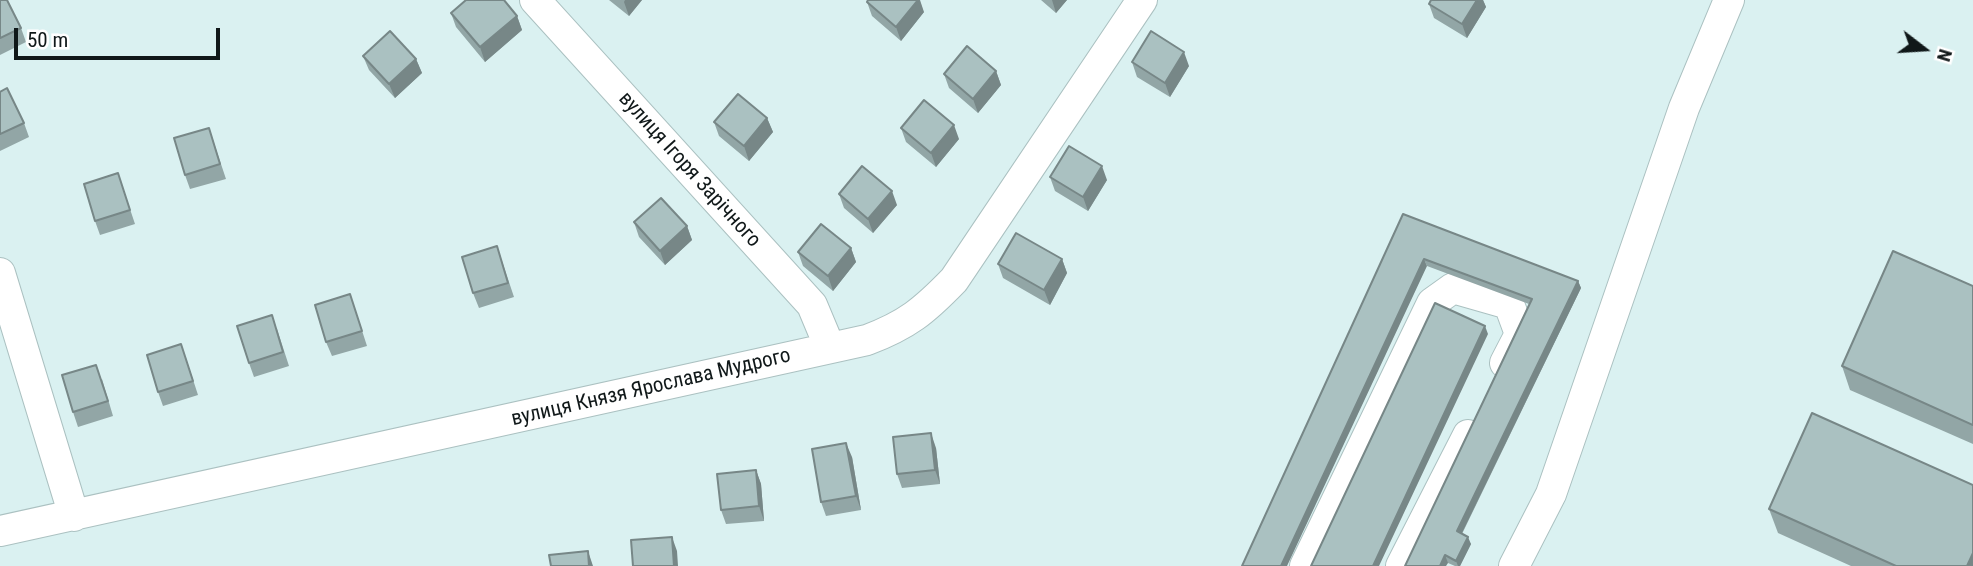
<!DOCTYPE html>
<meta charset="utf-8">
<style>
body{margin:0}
#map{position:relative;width:1973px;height:566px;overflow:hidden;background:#daf1f1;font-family:"Roboto Condensed",sans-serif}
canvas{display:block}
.north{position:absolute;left:1889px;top:14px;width:70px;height:70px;-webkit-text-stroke:5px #fff;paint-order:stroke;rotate:107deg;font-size:19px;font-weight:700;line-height:28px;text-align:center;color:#101819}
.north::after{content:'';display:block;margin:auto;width:24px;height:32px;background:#101819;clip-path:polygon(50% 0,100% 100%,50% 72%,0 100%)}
.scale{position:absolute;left:14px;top:28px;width:206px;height:32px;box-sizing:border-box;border:4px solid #101819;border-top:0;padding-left:9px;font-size:21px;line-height:24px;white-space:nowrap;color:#101819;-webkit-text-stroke:5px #fff;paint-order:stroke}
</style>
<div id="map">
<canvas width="1973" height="566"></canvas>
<div class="north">N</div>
<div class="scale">50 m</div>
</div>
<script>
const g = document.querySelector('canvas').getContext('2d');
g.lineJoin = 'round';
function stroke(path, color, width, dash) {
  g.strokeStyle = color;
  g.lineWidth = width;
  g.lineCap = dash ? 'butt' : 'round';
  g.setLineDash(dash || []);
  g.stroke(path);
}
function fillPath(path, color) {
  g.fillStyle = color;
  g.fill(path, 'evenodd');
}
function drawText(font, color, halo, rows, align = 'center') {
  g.font = font + ' "Roboto Condensed",sans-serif';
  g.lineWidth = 5;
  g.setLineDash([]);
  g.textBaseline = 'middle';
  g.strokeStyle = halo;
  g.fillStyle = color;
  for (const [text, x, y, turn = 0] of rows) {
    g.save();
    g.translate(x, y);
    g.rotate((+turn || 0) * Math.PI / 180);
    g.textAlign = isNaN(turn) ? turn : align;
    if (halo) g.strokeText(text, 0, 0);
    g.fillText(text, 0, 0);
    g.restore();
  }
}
const minor = new Path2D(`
 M535 0 812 305 830 348
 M0 273 74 516
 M0 531 867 340C907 325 924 311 954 280L1142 0
 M1305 566 1432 303 1453 288 1509 304 1520 334 1505 363
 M1401 566 1468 435
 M1514 566 1551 494 1684 108 1729 0`);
stroke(minor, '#abc1c1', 32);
stroke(minor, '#fff', 30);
fillPath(new Path2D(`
 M0 0 21 28 26 42 0 55Z
 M609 0H642L629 16Z
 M1041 0H1067L1056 13Z
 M1431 0H1483L1486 7 1467 38 1434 18 1429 4Z
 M867 2 924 12 901 41 872 16Z
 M451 13 517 16 522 30 485 62 456 27Z
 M363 56 416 59 422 73 395 98 369 70Z
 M1132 62 1189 66 1170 97 1137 77Z
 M996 71 1001 85 978 113 949 88 944 74Z
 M0 92 24 123 29 137 0 151Z
 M767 118 773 132 749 161 719 136 714 122Z
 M209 128 226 179 190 189 185 175Z
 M901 128 959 139 936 167 906 142Z
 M118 173 135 224 100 235 95 221Z
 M1050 177 1107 180 1088 211 1055 191Z
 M839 194 897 205 873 233 844 208Z
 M1403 214 1578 281 1581 288 1462 534 1471 544 1460 566H1455L1448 563 1405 566 1529 304 1427 266Z
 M634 222 687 226 692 240 665 265 639 237Z
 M497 246 514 297 479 308 473 293Z
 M851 248 856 262 833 291 803 266 798 252Z
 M1062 259 1067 273 1050 305 1003 278 998 264Z
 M1973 286V444L1850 390 1842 366Z
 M355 309 367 346 332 356 326 342Z
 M277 329 289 366 254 377 249 363Z
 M186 358 198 395 163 406 158 392Z
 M102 379 113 416 78 427 73 412Z
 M936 448 940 484 902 488 897 474Z
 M852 457 861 510 826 516 821 502Z
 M756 470 761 484 764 521 726 524 721 510Z
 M1769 509 1973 566H1851L1778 533Z`), '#92a6a6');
fillPath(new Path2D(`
 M625 0H642L629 16 624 2Z
 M918 0H920L924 12 901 41 896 27Z
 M1052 0H1067L1056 13Z
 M1477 0H1483L1486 7 1467 38 1462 24Z
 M517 16 522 30 485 62 480 47Z
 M1184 52 1189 66 1170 97 1165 83Z
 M416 59 422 73 395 98 389 84Z
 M996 71 1001 85 978 113 973 99Z
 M767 118 773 132 749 161 744 146Z
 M954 125 959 139 936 167 931 153Z
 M1102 166 1107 180 1088 211 1083 197Z
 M892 191 897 205 873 233 868 219Z
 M687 226 692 240 665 265 660 251Z
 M851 248 856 262 833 291 828 276Z
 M1062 259 1067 273 1050 305 1044 290Z
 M1424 259 1427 266 1287 566H1281Z
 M1578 281 1581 288 1459 539 1457 531Z
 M1485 326 1488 334 1379 566H1373Z
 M931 433 936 448 940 484 935 470Z
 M846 443 852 457 861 510 856 496Z
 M756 470 761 484 764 521 759 506Z
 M672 537 677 551 678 566H674Z
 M1468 537 1471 544 1460 566H1458L1456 561Z
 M588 551 593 566H589Z
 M1973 553V566H1967Z
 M1445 555 1448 563 1446 566H1440Z`), '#778787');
const building = new Path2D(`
 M0 0H7L21 28 0 38Z
 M466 0H504L517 16 480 47 451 13Z
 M868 0H918L896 27 867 2Z
 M1431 0H1477L1462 24 1429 4Z
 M390 31 416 59 389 84 363 56Z
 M1151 31 1184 52 1165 83 1132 62Z
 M967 46 996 71 973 99 944 74Z
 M7 88 24 123 0 134V92Z
 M738 94 767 118 744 146 714 122Z
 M924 100 954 125 931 153 901 128Z
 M209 128 220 164 185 175 174 138Z
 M1069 146 1102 166 1083 197 1050 177Z
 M862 166 892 191 868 219 839 194Z
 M118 173 130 210 95 221 84 184Z
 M661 198 687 226 660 251 634 222Z
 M1403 214 1578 281 1457 531 1468 537 1456 561 1445 555 1440 566H1405L1532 299 1424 259 1281 566H1242Z
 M821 224 851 248 828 276 798 252Z
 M1016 233 1062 259 1044 290 998 264Z
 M497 246 508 283 473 293 462 257Z
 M1893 251 1973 286V425L1842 366Z
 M350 294 362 331 326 342 315 305Z
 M1435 303 1485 326 1373 566H1311Z
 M272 315 283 352 249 363 237 326Z
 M181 344 193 381 158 392 147 355Z
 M96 365 108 401 73 412 62 375Z
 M1812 413 1973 485V553L1967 566H1896L1769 509Z
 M931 433 935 470 897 474 893 437Z
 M846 443 856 496 821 502 812 449Z
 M756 470 759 506 721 510 717 474Z
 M672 537 674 566H633L631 540Z
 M588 551 589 566H551L549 555Z`);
fillPath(building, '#aac1c1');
stroke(building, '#778787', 2);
drawText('21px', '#101819', '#fff', [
 ["вулиця Ігоря Зарічного",689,170,48],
 ["вулиця Князя Ярослава Мудрого",651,388,-13]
]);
</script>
